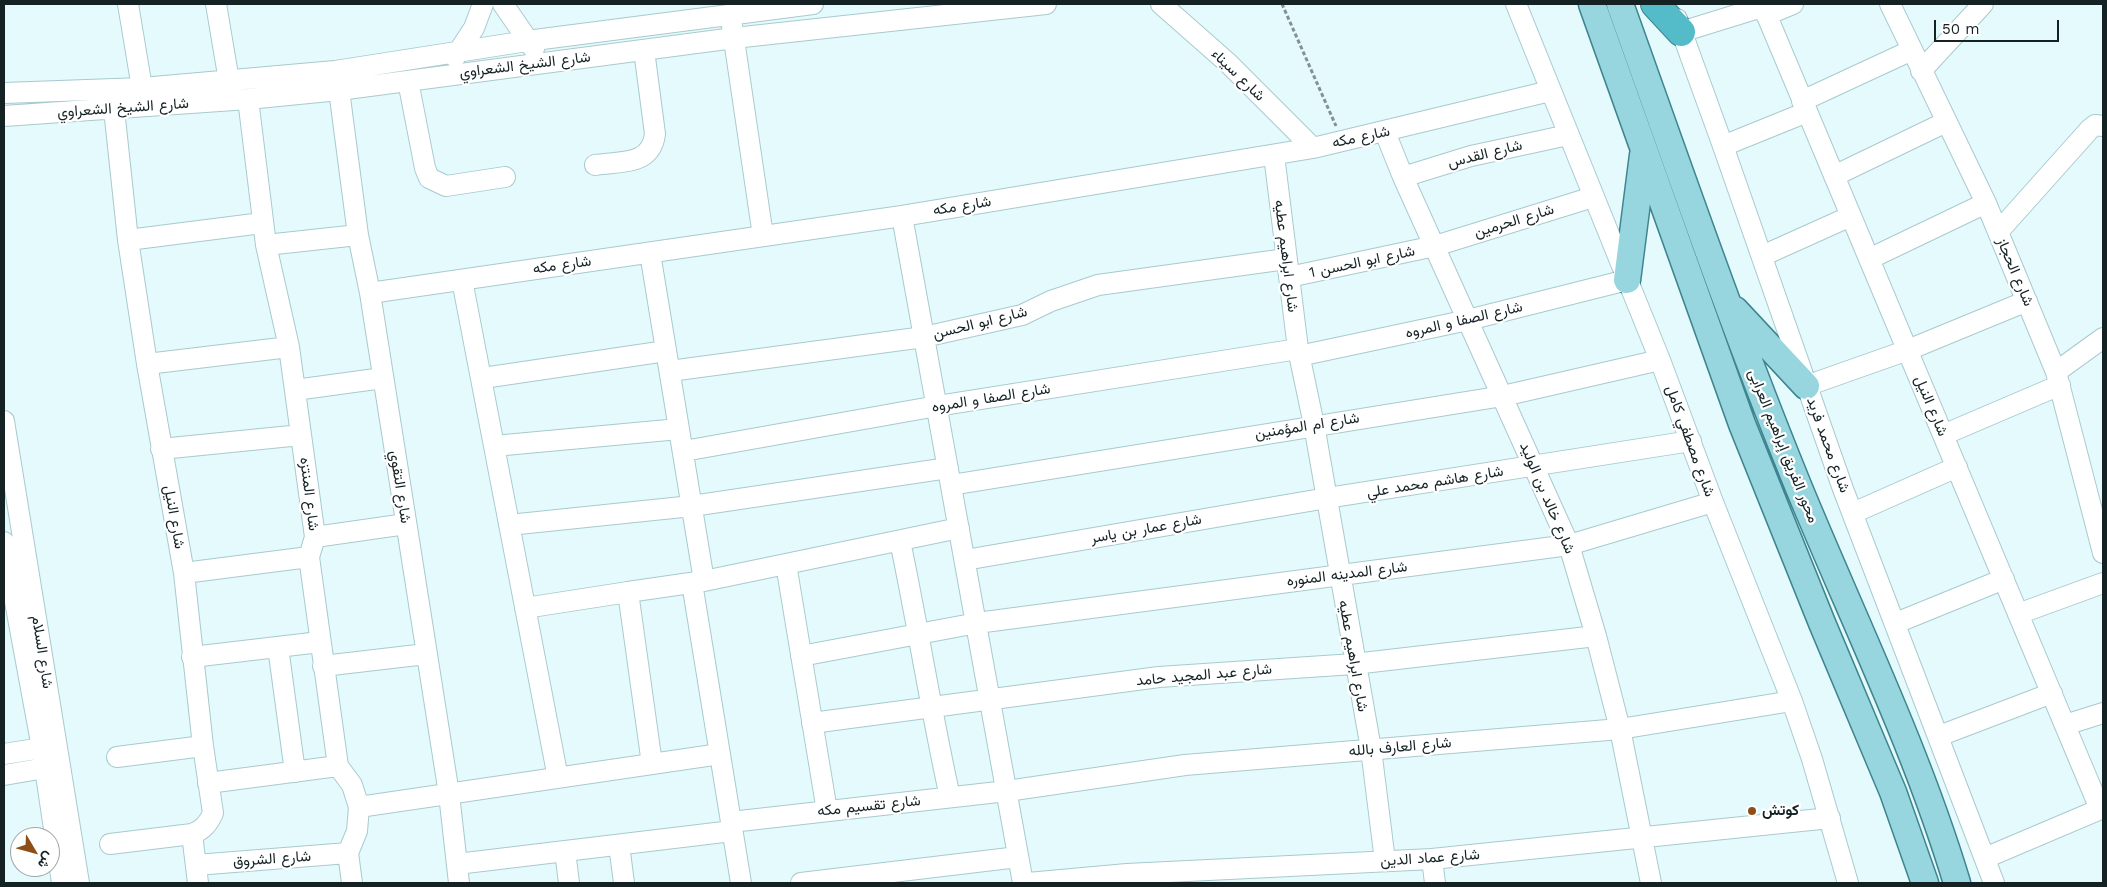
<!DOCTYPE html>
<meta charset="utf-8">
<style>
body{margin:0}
#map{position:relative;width:2107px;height:887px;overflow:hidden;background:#e5fafd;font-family:"Work Sans",Vazirmatn,sans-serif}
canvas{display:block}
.frame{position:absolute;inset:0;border:5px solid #152224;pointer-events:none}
.north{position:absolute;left:10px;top:827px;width:50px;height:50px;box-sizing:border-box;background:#fff;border:1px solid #a1a7a7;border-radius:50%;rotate:127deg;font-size:14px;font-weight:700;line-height:20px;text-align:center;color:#152224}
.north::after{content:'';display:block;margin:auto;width:18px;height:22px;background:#8e4e17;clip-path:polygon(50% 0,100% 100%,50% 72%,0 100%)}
.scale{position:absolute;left:1934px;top:20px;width:125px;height:22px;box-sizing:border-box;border:2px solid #152224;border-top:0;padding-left:6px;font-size:15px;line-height:18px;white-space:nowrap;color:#152224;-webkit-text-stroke:4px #fff;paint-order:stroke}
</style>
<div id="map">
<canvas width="2107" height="887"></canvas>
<div class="frame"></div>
<div class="north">ش</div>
<div class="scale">50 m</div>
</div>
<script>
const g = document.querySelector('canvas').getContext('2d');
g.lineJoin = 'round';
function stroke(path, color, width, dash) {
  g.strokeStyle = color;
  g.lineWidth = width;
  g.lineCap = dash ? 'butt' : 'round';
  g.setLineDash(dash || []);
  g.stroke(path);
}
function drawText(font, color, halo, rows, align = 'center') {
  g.font = font + ' "Work Sans",Vazirmatn,sans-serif';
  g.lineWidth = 4.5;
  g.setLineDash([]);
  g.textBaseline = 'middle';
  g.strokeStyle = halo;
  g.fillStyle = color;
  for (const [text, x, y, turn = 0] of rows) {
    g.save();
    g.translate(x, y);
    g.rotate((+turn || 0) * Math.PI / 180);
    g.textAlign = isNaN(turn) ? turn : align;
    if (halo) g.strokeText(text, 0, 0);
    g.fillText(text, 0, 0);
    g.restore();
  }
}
const minor = new Path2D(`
 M128 4 142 88
 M216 4 229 81
 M503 4 534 49
 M1161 4 1228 63 1313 148
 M1516 4 1660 360 1713 502 1792 701 1812 759 1848 883
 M1762 4 2100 809
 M1890 4 1986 203 2056 372 2103 553
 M1766 15 1793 4
 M1677 19 1723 146 1843 489 1994 883
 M732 26 763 236
 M1681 32 1762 7
 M455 57 474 28 483 4
 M1921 71 1983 4
 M408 81 425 168 429 178 446 186 505 177
 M339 90 358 235 370 293 449 794 459 883
 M4 93 142 88 335 71 527 41 813 4
 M248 99 266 245 289 347 315 537 309 557 338 766 352 785 359 807 357 831 348 853 352 883
 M1802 101 1912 50
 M4 116 248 99 339 90 734 38 1046 4
 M1385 132 1403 177 1569 545 1596 636 1620 729 1651 883
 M1723 146 1807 112
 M1274 155 1298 349 1314 425 1371 749 1385 861
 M595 165C621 161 651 166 655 134L644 50
 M1834 176 1946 122
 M1403 177 1471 156 1568 135
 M902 216 1023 883
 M1998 232 2090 129 2095 125 2103 126
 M128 240 262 223
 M266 245 358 235
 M650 253 704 581 628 592 652 764
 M1762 256 1851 216
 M1869 259 1986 203
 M1289 277 1435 246 1593 197
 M462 280 558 778
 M370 293 902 216 1313 148 1550 91
 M1299 356 1468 320 1627 280
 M147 364 289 347
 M670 371 924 337 1022 315 1051 301 1098 285 1286 259
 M2056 372 2103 338
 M483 378 666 351
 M1806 386 1908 350 2027 301
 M295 390 383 378
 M4 421 79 883
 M1943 435 2060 385
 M494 446 679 429
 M161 449 301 435
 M684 451 937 406 1298 349
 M951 485 1503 396 1660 360
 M1853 513 1957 467
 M509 525 692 506 948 468
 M315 537 406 524
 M900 541C918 626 931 712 950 797
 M4 542 42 748 62 883
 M965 560 1327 498 1691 441
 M786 564 827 811
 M184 573 309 557
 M704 581 959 528
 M692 583 741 883
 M525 608 628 592
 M2018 614 2103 583
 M1896 623 2004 579
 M278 647 295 772
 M801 656 977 623 1569 545 1713 502
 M192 657 320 642
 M323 666 426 654
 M812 723 1159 677 1354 664 1596 636
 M2065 725 2103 713
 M1939 736 2052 693
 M4 754 42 748
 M117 757 203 746
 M4 775 45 768
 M208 783 338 766
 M359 807 720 754
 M731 822 1007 791 1185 765 1620 729 1792 701
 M192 834 198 883
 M110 844 192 834C203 830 208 824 213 813L203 746 184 573 147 364 128 240 114 109
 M619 845 624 883
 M565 851 569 883
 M1985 858 2103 808
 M1432 859 1435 883
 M457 864 732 831
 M196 865 348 853
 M801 883 1018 857
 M1028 883 1127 874 1432 859 1830 818`);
const major = new Path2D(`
 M1592 4 1742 424 1822 623 1893 792 1925 883
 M1620 4C1678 166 1734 329 1799 488 1853 619 1916 747 1957 883
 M1627 280 1643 155
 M1735 310 1806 386`);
const highway = new Path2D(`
 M1655 4 1681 32`);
stroke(minor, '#a8cacf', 22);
stroke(major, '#3e858f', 29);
stroke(highway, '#3e858f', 30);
stroke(new Path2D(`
 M1282 4 1336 126`), '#819294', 3, [4, 2.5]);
stroke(minor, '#fff', 20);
stroke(major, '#98d6df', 26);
stroke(highway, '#54bbc9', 28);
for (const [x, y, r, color] of [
 [1752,811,5,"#8e4e17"]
]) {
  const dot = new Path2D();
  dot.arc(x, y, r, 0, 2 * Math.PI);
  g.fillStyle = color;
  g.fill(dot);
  stroke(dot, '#fff', 2);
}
drawText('15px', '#152224', '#fff', [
 ["شارع الشيخ الشعراوي",525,65,-7],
 ["شارع سيناء",1238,75,44],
 ["شارع الشيخ الشعراوي",123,108,-4],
 ["شارع مكه",1361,137,-12],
 ["شارع القدس",1485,154,-14],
 ["شارع مكه",962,206,-9],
 ["شارع الحرمين",1514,221,-17],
 ["شارع ابراهيم عطيه",1286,256,83],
 ["شارع ابو الحسن 1",1362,262,-12],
 ["شارع مكه",562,265,-8],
 ["شارع الحجاز",2015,272,67],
 ["شارع الصفا و المروه",1464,320,-13],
 ["شارع ابو الحسن",980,323,-14],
 ["شارع الصفا و المروه",991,398,-9],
 ["شارع النيل",1931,406,67],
 ["شارع ام المؤمنين",1307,426,-9],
 ["شارع مصطفي كامل",1690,441,70],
 ["شارع محمد فريد",1828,445,70],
 ["محور الفريق إبراهيم العرابى",1783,446,68],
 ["شارع هاشم محمد علي",1435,482,-9],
 ["شارع التقوي",400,487,81],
 ["شارع المنتزه",309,494,83],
 ["شارع خالد بن الوليد",1547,498,67],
 ["شارع النيل",174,517,80],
 ["شارع عمار بن ياسر",1146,529,-10],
 ["شارع المدينه المنوره",1347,574,-7],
 ["شارع السلام",42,652,81],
 ["شارع ابراهيم عطيه",1353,656,80],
 ["شارع عبد المجيد حامد",1204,675,-5],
 ["شارع العارف بالله",1400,747,-5],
 ["شارع تقسيم مكه",869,806,-6],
 ["شارع عماد الدين",1430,858,-4],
 ["شارع الشروق",272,859,-4]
]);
drawText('bold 15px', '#152224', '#fff', [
 ["كوتش",1762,811]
], 'left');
</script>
